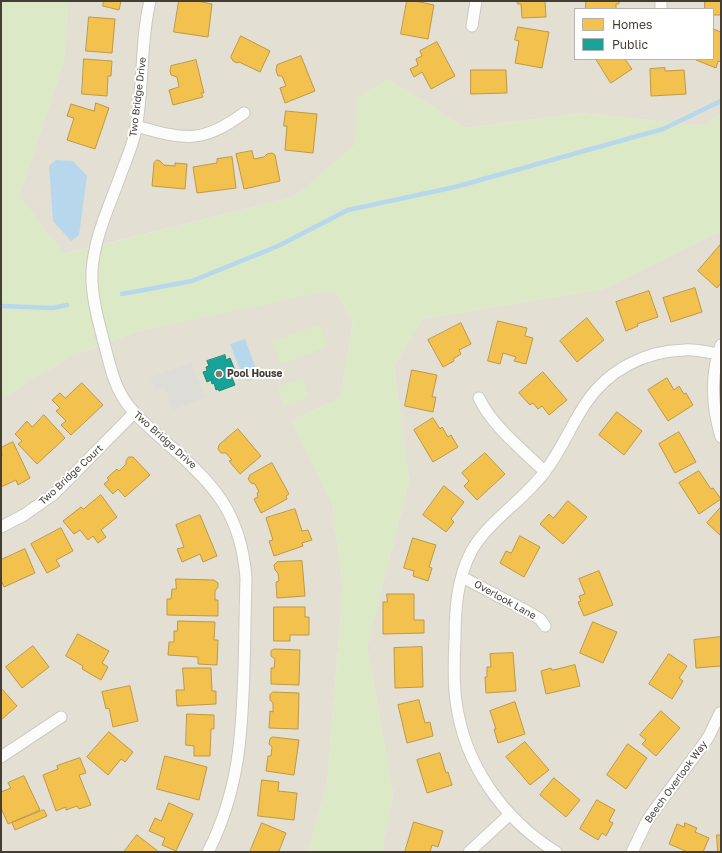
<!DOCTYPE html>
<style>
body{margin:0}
#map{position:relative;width:722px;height:853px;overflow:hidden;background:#eeede6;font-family:"Golos Text",sans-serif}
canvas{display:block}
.frame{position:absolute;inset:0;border:2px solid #433d34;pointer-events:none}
.legend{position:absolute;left:574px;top:8px;width:140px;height:52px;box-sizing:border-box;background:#fff;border:1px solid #b4b1ae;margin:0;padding:5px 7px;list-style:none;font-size:12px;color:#433d34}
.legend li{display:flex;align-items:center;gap:8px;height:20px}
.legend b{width:20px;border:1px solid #b4b1ae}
</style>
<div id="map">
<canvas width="722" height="853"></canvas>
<div class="frame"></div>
<ul class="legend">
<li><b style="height:11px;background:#f2c14e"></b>Homes</li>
<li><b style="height:11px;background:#17a398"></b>Public</li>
</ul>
</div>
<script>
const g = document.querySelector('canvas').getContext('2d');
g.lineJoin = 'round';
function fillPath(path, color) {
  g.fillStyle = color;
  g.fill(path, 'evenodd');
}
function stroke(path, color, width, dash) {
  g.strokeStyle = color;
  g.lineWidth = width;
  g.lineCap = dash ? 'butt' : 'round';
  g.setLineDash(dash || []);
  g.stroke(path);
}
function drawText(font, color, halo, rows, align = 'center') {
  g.font = font + ' "Golos Text",sans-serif';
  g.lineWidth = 4;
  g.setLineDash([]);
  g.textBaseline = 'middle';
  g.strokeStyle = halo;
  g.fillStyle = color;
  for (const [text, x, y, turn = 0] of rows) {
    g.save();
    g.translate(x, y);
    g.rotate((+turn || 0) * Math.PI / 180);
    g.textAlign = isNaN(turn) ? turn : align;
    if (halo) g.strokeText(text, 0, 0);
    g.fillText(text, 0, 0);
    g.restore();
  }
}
fillPath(new Path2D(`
 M68 1H721V113L704 126 581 113 465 128 388 79 358 98 355 145 294 197 64 254 19 196 64 60ZM575 9H713V59H575Z
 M721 231V852H381L393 794 367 647 409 481 394 366 422 319 603 289Z
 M333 289 353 321 340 398 292 421 332 504 343 588 327 784 308 852H1V398L71 356 138 331Z`), '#e3dfd3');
fillPath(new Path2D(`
 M1 1H68L64 60 19 196 65 254 294 197 354 145 358 98 388 79 465 128 581 113 704 126 721 113V231L603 289 422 319 394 366 409 481 367 647 393 794 381 852H308L327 784 343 588 332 504 292 421 340 398 353 321 333 290 138 331 71 356 1 398Z
 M320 324 328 346 281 364 272 342Z
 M303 378 309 397 284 406 277 387Z`), '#dbe9c6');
fillPath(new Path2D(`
 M191 363 205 398 173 410 165 387 155 389 150 378Z`), '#dddcd6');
fillPath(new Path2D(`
 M56 160 73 161 87 176 79 235 71 241 53 221 49 166Z
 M245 339 255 366 254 368 257 377 247 381 244 372H241L230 344Z`), '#b7d7ec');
const homes = new Path2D(`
 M104 1H121L119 10 103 6Z
 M179 1H197L212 4 208 37 174 32Z
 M407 1H415L434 5 428 39 401 34Z
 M517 1H545L546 17 522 18 521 4H518Z
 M586 1H619V4H616V9H586Z
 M705 1H721V15H713V9H705Z
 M89 17 115 19 112 53 86 51Z
 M518 27 549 32 542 68 515 63 519 41 515 40Z
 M713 29 721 32V62L718 61 716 68 696 60 697 59H713Z
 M241 36 270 51 260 72 239 62 237 63 233 61 231 57Z
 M437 42 455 76 431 89 422 72 414 77 410 69 418 65 416 59 422 56 420 51Z
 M301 56 315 91 285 103 280 88 286 86 282 76H278L276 70 277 65Z
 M84 59 112 61 111 76H108L107 96 82 94Z
 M596 59H625L632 69 611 83Z
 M196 60 204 93H201L203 97 173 105 169 90 179 87 177 77 171 75 170 71 171 66Z
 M665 68V71L684 70 686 94 651 96 650 69Z
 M471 70H506L507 93 471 94Z
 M96 103 109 108 95 149 67 140 74 118 67 116 71 104 94 111Z
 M286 111 317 114 313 153 285 150 287 126H284Z
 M252 151 254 159 264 157 267 154 272 153 275 155 280 181 244 189 236 154Z
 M232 157 236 188 197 193 193 167 217 163V159Z
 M157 160 160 161 164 165 175 166V163L187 164 185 189 152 186 154 163Z
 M721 244V283L717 288 698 271Z
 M695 288 702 312 671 322 663 298Z
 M649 291 658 317 637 324 638 326 626 331 616 302Z
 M587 318 604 340 577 362 560 341Z
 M498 321 527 328 525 336 533 338 526 364 514 361 516 357 503 353 500 364 488 361Z
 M461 323 471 344 459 350 461 354 453 359 454 361 443 367 428 340Z
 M412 370 437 375 432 397H436L433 412 405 406Z
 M543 372 567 400 549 415 542 406 538 409 533 403 530 405 519 393Z
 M667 378 674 390 679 386 684 394 686 393 693 405 668 421 648 390Z
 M82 383 103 405 71 435 61 425 66 421 56 411 60 408 52 400 60 393 65 398Z
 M617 412 642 431 624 455 599 435Z
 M44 415 65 438 37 464 18 444 22 441 15 434 27 421 32 427Z
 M433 418 440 429 442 427 448 437 451 435 458 447 433 462 414 430Z
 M238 429 261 456 240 474 229 461 232 460 226 453H221L218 449 219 445Z
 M679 432 696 462 675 473 659 444Z
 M13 442 30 478 18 485 16 480 1 487V457L2 456 1 448Z
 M485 453 505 474 477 500 464 486 469 481 462 473Z
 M129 457H133L150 475 125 497 118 489 113 494 104 484 109 480 107 478 117 469 119 471 126 464V461Z
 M272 463 289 494 286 496 287 499 261 513 254 499 258 497 257 493 259 492 255 484 251 483 248 479 250 475Z
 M699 471 711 489 713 488 721 499 699 514 679 483Z
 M444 486 464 502 451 519 454 522 446 532 423 515Z
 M101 495 117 517 101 530 106 537 98 543 93 536 88 540 80 530 74 534 63 521 81 507 83 509Z
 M568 501 587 517 563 544 540 524 549 514 553 518Z
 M721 507V536L707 523Z
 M295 509 302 531 308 530 312 540 302 543 303 546 274 556 269 541 273 540 266 518Z
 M200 515 217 556 203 562 200 554 182 562 177 549 184 547 176 525Z
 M61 528 73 551 56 560 60 566 47 573 31 544Z
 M520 536 540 547 524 577 500 563 506 551 511 553Z
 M413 538 436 545 429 567 432 568 428 581 413 576 414 571 404 568Z
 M25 549 35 573 4 587 1 580V560Z
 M302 561 305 596 277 598 276 582 279 581 278 573 275 570 274 565 277 562Z
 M599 571 613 605 584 616 578 602 581 601 579 596 585 594 579 579Z
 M176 579 214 580 218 583V587L215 591V600H218V616L167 615V599H171L172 589H176Z
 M387 594H414V620H424V633L383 634V602H387Z
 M274 607H305V617H309V635H290V641H274Z
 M178 621 215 622 214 640H218L217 665 198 664V657L168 655 169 642H174V631H177Z
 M593 622 617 632 603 663 580 653Z
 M78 634 109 651 102 663 108 667 101 680 82 669 83 666 66 656Z
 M721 637V666L696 668 694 640Z
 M33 646 49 667 22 688 6 667Z
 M422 647 423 687 395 688 394 648Z
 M275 649 300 650 299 685 271 684V668H274L275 659 271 656V651Z
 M513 653 516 691 486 693 485 677H487V667H491L490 654Z
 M669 654 687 666 679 678 683 681 672 699 649 684Z
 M575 665 580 686 546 694 541 671 551 668 552 670Z
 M183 668H211L212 691H216V704L177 706 176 690H184Z
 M130 686 138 721 113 727 109 708 106 709 102 692Z
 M1 688 17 706 1 720Z
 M273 692 299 693 298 729 269 728 270 711 273 712V703L270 700V695Z
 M419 700 425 723 430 722 433 736 407 743 398 705Z
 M515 702 525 734 498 743 494 729H496L490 711Z
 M661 711 680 728 656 756 642 744 646 740 640 735Z
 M187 714 214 715V729H211L210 756H194V746L186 745Z
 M109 732 133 752 125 762 121 759 108 775 87 757Z
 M273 737 299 740 294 775 266 771 268 756H271L272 747 269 744 270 739Z
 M525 742 549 770 530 785 506 757Z
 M628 744 647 758 626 789 607 775Z
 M440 753 446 773 448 772 452 785 427 793 417 760Z
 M165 756 207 767 199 800 157 789Z
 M80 758 86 773 79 775 91 805 79 809 77 806 66 810V807L56 811 43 775 58 769 57 766Z
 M24 776 40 810 8 824 1 808V792L11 788 8 783Z
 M554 778 580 800 566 817 540 795Z
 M262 780 279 782 278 791 297 793 294 820 258 816Z
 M597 800 615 810 609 821 613 823 606 836 602 833 598 840 580 829Z
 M169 803 193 814 176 851 162 845 165 838 149 831 155 818 161 821Z
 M44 810 47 816 15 830 12 823Z
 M414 822 443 831 438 847 432 845 430 852H405Z
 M262 823 286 833 279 851 281 852H250Z
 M685 823 697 828 695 832 709 838 703 852H688L669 844 677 824 684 827Z
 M137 835 159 852H124Z
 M717 835H721V852H718Z`);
fillPath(homes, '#f2c14e');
stroke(homes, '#be9946', 1);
const public = new Path2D(`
 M225 355 226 360 230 358 236 373 231 375 235 385 219 391 218 389 216 390 214 383 212 384 211 380 207 382 203 372 207 371 206 367 209 366 207 361Z`);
fillPath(public, '#17a398');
stroke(public, '#24847a', 1);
stroke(new Path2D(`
 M122 294 192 281 278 246 348 210 455 187 663 129 721 101
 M1 306 53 308 67 305`), '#b7d7ec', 4.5);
const minor = new Path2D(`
 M150 1C140 42 144 86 136 128 133 147 124 164 118 182 107 211 94 240 92 271 91 295 98 320 104 343 110 365 114 387 128 405 139 420 155 432 169 445 215 485 241 514 246 578 245 609 245 639 244 669 242 735 239 791 208 852
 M661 9V1
 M472 26 476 1
 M136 126C185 140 201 144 244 113
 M721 345C710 375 712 407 721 437
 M479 398C492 426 523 450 545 472
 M1 527 24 515 54 494 134 413
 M462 577 523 609 540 619 545 626
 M1 757 61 717
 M469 852 509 815
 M556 852C503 819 464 764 456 701 453 680 454 660 455 640 455 609 457 578 472 550 491 518 525 500 546 470 562 449 571 425 586 403 608 370 645 351 684 350 695 349 707 352 718 354
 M632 852 646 823 653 812 703 745 709 736 720 713`);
stroke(minor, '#cbc9c2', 13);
stroke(minor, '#fcfcfb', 11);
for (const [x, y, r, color] of [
 [219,374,4,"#7f7b72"]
]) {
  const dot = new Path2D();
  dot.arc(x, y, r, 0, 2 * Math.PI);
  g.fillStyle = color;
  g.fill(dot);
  stroke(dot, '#fff', 1.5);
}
drawText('10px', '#433d34', '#fff', [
 ["Two Bridge Drive",138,97,-83],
 ["Two Bridge Drive",165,440,42],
 ["Two Bridge Court",71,475,-43],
 ["Overlook Lane",505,600,29],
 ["Beech Overlook Way",676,782,-54]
]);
drawText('bold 10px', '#433d34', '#fff', [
 ["Pool House",227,374]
], 'left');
</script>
